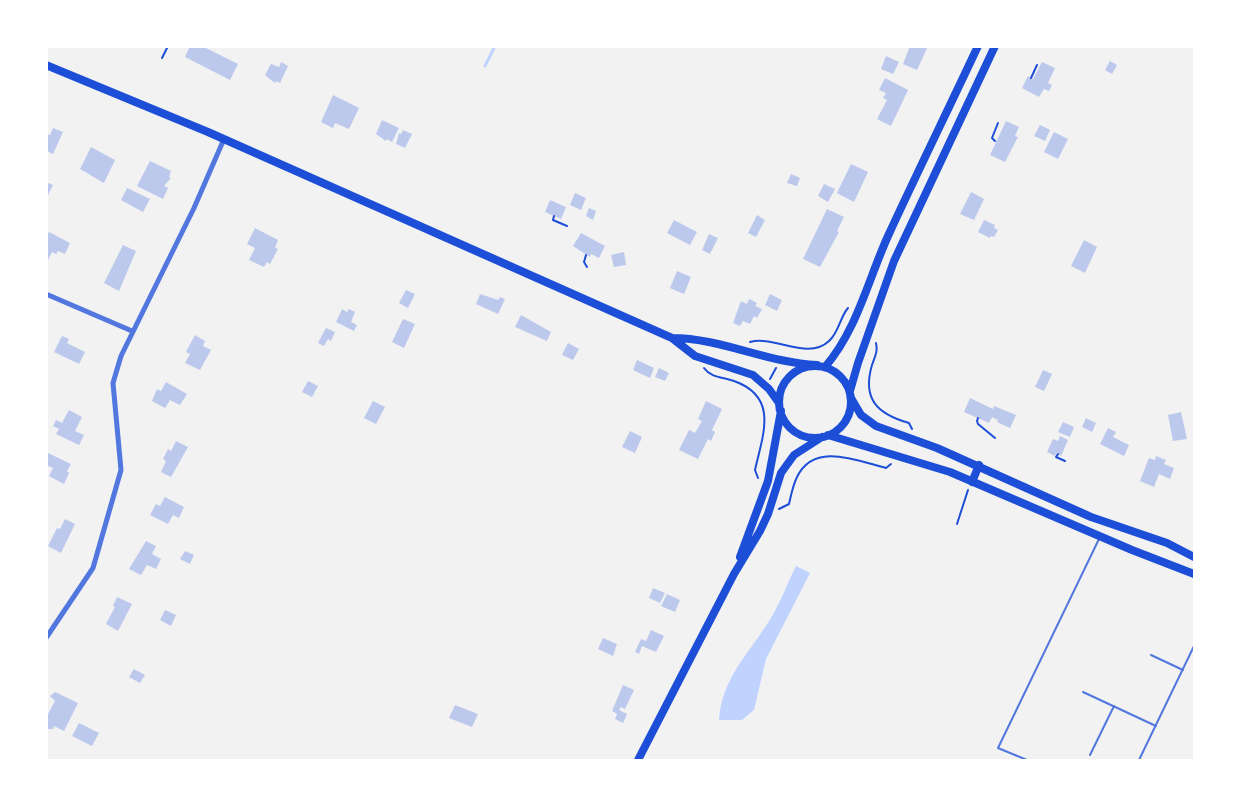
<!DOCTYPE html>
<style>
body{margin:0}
#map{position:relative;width:1241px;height:807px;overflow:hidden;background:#f2f2f2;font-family:Quicksand,sans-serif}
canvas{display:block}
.frame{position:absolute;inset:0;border:48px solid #fff;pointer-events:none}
</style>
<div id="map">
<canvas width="1241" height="807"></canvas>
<div class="frame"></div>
</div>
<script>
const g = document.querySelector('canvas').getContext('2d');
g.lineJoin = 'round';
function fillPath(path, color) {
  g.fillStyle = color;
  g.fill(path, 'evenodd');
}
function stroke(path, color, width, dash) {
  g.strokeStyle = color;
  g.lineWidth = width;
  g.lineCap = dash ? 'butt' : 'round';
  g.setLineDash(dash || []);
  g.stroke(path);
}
fillPath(new Path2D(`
 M796 566 810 573 766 659 754 710 742 720H719C722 678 748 655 769 621 780 604 787 584 796 566Z`), '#bfd3fe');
stroke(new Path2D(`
 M485 66 495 46`), '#bfd3fe', 3);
fillPath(new Path2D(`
 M190 46H202L238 64 230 80 185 57Z
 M910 46H928L917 70 903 64Z
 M886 56 899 62 893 74 881 69Z
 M1110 61 1117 65 1112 74 1105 70Z
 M281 62 288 66 280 83 276 81 275 83 265 75 271 64 279 67Z
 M1042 62 1055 68 1048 83 1052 85 1049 91 1044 89 1039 97 1022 88 1028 76 1033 79Z
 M885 78 908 90 891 126 877 119 887 100 883 98 886 93 879 90Z
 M333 95 359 108 349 129 335 123 333 128 321 122Z
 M382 120 399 128 392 142 387 139 386 141 376 134Z
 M1006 121 1019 127 1015 136 1018 137 1005 162 990 155Z
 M1040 125 1050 130 1045 141 1034 136Z
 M53 128 63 132 53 154 46 151V134L50 135Z
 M403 130 412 134 405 148 396 144 399 133 401 134Z
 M1054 132 1068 139 1058 159 1044 152Z
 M91 147 115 160 104 183 80 169Z
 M150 161 171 171 169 177 171 178 164 186 168 188 163 199 137 186Z
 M851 164 868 172 854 202 837 193Z
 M791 174 800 178 797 186 787 183Z
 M46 182 53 185 46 199Z
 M824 184 835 189 828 202 818 196Z
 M127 188 150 199 143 212 121 200Z
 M971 192 984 199 974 220 960 214Z
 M575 193 586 198 581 210 570 205Z
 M550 200 566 207 561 219 545 212Z
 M589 208 596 211 593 220 586 216Z
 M827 209 844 217 837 231 839 232 820 267 803 259Z
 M757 215 765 220 756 237 748 233Z
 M674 220 697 232 690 245 667 233Z
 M984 220 995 225 994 228 998 230 994 237 991 236 990 238 978 232Z
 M255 228 278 240 275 248 278 249 270 264 267 262 264 267 249 260 255 248 247 244Z
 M49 232 70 243 65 254 58 251 56 254 52 252 48 260H46V239Z
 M581 233 605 246 599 258 591 254 590 257 573 246Z
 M709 234 718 238 710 254 702 250Z
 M1084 240 1097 247 1085 273 1071 266Z
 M123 245 136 251 119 291 104 283Z
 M624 252 626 265 614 267 611 255Z
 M677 271 691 277 684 294 670 288Z
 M406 290 415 294 408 308 399 303Z
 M480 294 498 300 500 297 505 299 498 314 476 304Z
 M770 294 782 300 777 311 765 305Z
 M749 299 757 303 755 306 762 309 757 318 754 316 750 324 743 321 740 326 733 323 741 301 747 304Z
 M342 309 347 312 349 309 355 312 351 322 357 325 354 331 336 322Z
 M521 315 551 332 547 341 515 327Z
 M403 319 415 324 404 348 392 342Z
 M326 328 335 332 331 341 328 339 324 346 318 343Z
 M195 335 205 341 203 346 211 350 200 370 185 363 190 354 186 352Z
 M62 336 69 339 67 343 85 352 79 364 54 352Z
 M568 343 579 349 573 360 562 355Z
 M637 360 654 368 650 378 633 370Z
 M659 368 669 373 665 381 655 377Z
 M1043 370 1052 374 1044 391 1035 387Z
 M308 381 318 386 312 397 302 392Z
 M166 382 187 394 180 405 170 400 165 408 152 401 157 389 161 391Z
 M970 398 993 409 994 406 1016 415 1010 428 997 422 998 420 992 417 989 423 964 412Z
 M373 401 385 407 376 424 364 418Z
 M706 401 722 409 712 430 715 432 711 441 708 439 698 459 679 450 689 430 695 433 702 421 698 419Z
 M69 410 82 417 75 431 84 435 79 445 56 434 59 429 53 426 56 420 62 423Z
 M1181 412 1187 439 1173 441 1168 415Z
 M1086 418 1096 423 1092 432 1082 427Z
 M1063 422 1074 427 1070 437 1058 432Z
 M1108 428 1116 432 1113 437 1129 445 1124 456 1100 444Z
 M630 431 642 437 635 453 622 447Z
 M1060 436 1068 440 1061 456 1056 453 1055 456 1047 452 1053 439 1058 441Z
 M176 441 188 447 171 477 161 472 166 461 163 459 168 449 171 451Z
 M48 453 71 464 67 471 69 473 64 484 49 476 53 468 46 465Z
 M1156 456 1166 460 1164 464 1174 468 1170 479 1159 474 1154 487 1140 481 1149 458 1155 460Z
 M165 497 184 507 179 518 173 515 168 524 150 515 156 504 160 506Z
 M65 519 75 524 61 553 48 546 57 528 60 529Z
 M146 541 156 546 152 554 161 559 156 569 147 565 141 575 129 569Z
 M185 551 194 555 190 564 180 559Z
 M653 588 665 593 660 603 649 598Z
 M667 594 680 600 675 612 661 606Z
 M117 597 132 604 118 631 106 624 115 607 113 606Z
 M165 610 176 615 171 626 160 620Z
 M651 630 664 636 656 652 642 646 639 654 635 652 641 639 646 641Z
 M603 638 617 644 613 656 598 649Z
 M134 669 145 675 140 683 129 677Z
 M623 685 634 690 625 709 621 707 619 710 627 714 623 723 615 719 617 714 612 711Z
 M55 692 78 703 64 731 54 726 53 729H46V713L48 714 55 701 50 696Z
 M455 705 478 714 472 727 449 718Z
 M79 723 99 733 92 746 72 736Z`), '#bdc9ec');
stroke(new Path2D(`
 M162 58 168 46
 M1031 78 1037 65
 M995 141 992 138 998 123
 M554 216 553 220 567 226
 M586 255 584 262 587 267
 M750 342C774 335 808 361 829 341 839 332 840 317 848 308
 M876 343C878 352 875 356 872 365 862 399 877 414 909 423L912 429
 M704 368C711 378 723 377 734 381 779 397 763 434 755 470L758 478
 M770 379 776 368
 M978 418 977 421 978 424 995 438
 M1058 454 1056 457 1065 461
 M779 509 789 504C791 495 793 485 797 477 814 441 858 461 886 468L891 464
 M957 524 968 490`), '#1d4ed8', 2);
stroke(new Path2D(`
 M1151 655 1183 670
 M1083 692 1156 726
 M1090 755 1114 706
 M1027 760 998 748 1099 539
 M1139 760 1194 646`), '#5277de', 2);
stroke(new Path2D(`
 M46 294 132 331
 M46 638 93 568 121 470 113 383 121 356 194 208 224 139`), '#5277de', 5);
stroke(new Path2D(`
 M46 65 208 132 672 338 695 356 753 375 769 389 779 403
 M672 338C721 338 768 363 817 365
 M851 398 861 415 876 426 937 448 1091 517 1167 543 1194 557
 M828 435 950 472 1132 550 1194 574
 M972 482 979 465`), '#1d4ed8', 8);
stroke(new Path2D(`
 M779 402a36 36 0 1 1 72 0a36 36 0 1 1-72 0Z
 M825 367C857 330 868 280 888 236 917 173 948 110 978 46
 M850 391 858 363 894 261 995 46
 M740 557 768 481 781 411
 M638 760 734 574 760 531 768 514 781 473 794 455 822 437`), '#1d4ed8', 8);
</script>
